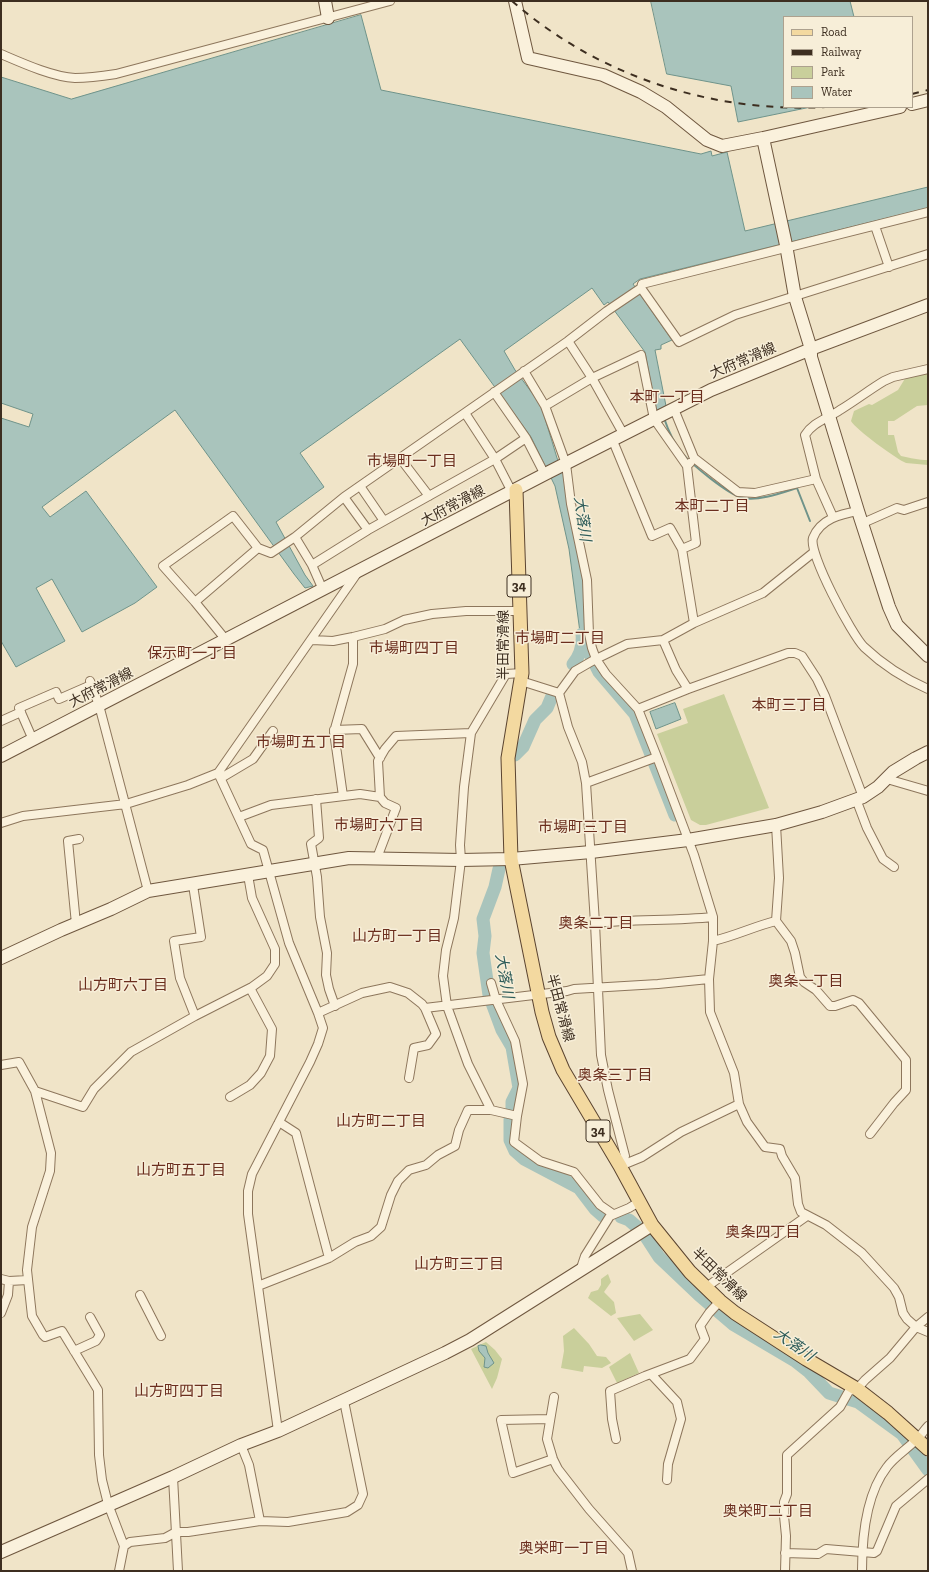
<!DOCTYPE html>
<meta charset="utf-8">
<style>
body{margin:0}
#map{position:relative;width:929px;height:1572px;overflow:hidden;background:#f0e4c8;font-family:"Zilla Slab",serif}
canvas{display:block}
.frame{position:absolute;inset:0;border:2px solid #3d2e20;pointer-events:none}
.legend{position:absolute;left:783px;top:16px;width:130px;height:92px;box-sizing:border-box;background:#f7eed8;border:1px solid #ada18e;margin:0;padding:5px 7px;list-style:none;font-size:12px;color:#3d2e20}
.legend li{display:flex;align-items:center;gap:8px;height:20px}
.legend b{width:20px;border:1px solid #ada18e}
</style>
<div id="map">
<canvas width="929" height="1572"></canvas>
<div class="frame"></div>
<ul class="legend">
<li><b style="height:5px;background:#f3d9a0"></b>Road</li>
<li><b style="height:5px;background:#3d2e20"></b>Railway</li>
<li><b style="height:11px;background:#c9cf9b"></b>Park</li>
<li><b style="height:11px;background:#a9c4bc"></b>Water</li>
</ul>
</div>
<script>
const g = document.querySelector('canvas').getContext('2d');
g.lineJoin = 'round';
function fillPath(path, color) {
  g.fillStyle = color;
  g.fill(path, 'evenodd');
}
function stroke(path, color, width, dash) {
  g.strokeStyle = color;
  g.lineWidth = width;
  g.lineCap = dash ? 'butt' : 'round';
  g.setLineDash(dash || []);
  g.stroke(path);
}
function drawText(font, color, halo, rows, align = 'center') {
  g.font = font + ' "Zilla Slab","Noto Sans JP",serif';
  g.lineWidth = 3;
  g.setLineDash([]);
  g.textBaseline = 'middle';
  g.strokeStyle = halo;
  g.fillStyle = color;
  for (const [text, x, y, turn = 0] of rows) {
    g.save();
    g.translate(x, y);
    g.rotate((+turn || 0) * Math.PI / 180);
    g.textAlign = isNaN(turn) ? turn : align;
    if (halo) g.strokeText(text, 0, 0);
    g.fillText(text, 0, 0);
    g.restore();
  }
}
fillPath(new Path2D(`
 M928 372V405L917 406 894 421H888V435H894L898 452 901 456C911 458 918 460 928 460V465C921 464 913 464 906 463 898 460 855 429 851 421L854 411 869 404 872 405 898 390 906 377Z
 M724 694 769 808 706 825H700L691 820 657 734 688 723 683 709Z
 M608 1274 611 1282 604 1292 614 1302 616 1313 611 1316 588 1298 591 1292 598 1290 601 1285V1279Z
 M640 1314 653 1330 634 1341 617 1318Z
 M574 1328 589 1344 597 1356 606 1357 611 1363 602 1368 584 1366 583 1372 561 1368 564 1351 563 1336Z
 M486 1342 495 1350 502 1359 497 1378 492 1389 471 1349Z
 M630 1353 639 1373 617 1383 609 1367Z`), '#c9cf9b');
const water = new Path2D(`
 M651 1H850L854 17H784V107H811L738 122 731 86 667 74Z
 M361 15 381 90 701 154 711 151 712 156 727 152 745 231 928 187V208L640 279 633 284 672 340 661 345V349L655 350 666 406 656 411 645 352 608 302 604 305 592 288 504 351 515 370 541 405 557 458 564 474 585 581 587 641 590 655 584 648 580 651 581 640 569 549 555 486 531 437 460 339 300 453 324 487 276 522 305 575 313 586 305 588 294 574 175 410 42 507 50 517 86 491 157 587 135 603 82 632 52 579 36 588 65 641 16 667 1 641V418L29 427 33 414 1 403V77L71 99Z
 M675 703 681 719 656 729 650 712Z
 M481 1345 486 1346 488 1353 494 1363 488 1368 484 1367 485 1358 479 1351 478 1346Z`);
fillPath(water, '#a9c4bc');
stroke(water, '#6f938a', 1);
stroke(new Path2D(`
 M664 418C668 430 674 443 682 453 692 465 729 495 743 498 760 501 781 493 797 488L810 521`), '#6f938a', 2);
stroke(new Path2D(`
 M583 640 599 672 635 714 675 815
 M573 664C580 656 583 645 582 634
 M515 755 523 747 535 720 547 708 552 696
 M499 869 495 887 483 919 485 936 483 953 489 995 502 1030 512 1047 519 1088 512 1102V1108
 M510 1120V1140L515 1151 524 1159 579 1188 595 1209 603 1216 608 1214
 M621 1217 629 1220 637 1227
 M646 1237 659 1257 699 1295 734 1325 795 1361 809 1372 829 1393 858 1402 902 1434 928 1470`), '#a9c4bc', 13);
const street = new Path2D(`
 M1 54C22 63 53 77 75 78 89 78 103 76 116 74L390 1
 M875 226 889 267
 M641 288 679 342 735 315 928 254
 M568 341 592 378 624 435
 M524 371 545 406 566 464 571 504 587 580 589 634 592 648 596 659 606 674 638 709 657 757 694 855 713 917V941L709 979 710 1012 734 1073 739 1104 747 1122 765 1147 780 1149 782 1156 795 1178 798 1204 801 1212 826 1225 862 1253 894 1288 899 1297 903 1313 907 1319 916 1327 928 1332
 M494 392 526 438 545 475
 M545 406 592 378 641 355 654 419 687 466
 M674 409 694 458 738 492 755 493 816 479
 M465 413 495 459 512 492
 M613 441 652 536 670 528 682 549 694 623
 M400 458 429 496
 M360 486 384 521
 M344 497 368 530
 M858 511C841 514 820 519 813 538 808 553 852 635 864 647 882 664 905 679 928 689
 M833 517 816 479 805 435C813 422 827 419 840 410 855 401 869 390 884 381L893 377 928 369
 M863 523 897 508 904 510 928 502
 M295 537 312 565 323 590
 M682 549 696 543 687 466 690 463
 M312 565 368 530 495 459 526 438
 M195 602 163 566 233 516 258 548
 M226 640 195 602 258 548 271 553 295 537 344 497 568 341 607 311 641 288 642 284 928 212
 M312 640 333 641 353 637 385 629 404 620 432 614 466 611H520
 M663 640 676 670 688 689
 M90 681 99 705 148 891
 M521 681 559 693
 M638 709 688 689 788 653H795L802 656 817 679 825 696 863 797
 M1 721 21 712
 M334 730 362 729 380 758
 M33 740 19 708 56 692 59 699 91 685
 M218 773 251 844 263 850 289 943 318 1013 323 1028 318 1044 310 1062 252 1174 248 1191V1214L278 1431
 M221 778 253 759 273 731
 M887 779 928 791
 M586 783 657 757
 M343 796 334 732 353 664V637
 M316 799 319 838 311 844 317 877 320 917 327 953 326 975 329 989 335 1006
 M856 799 867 828 883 859 894 867
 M239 817 271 805 360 794 380 797
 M1 823 23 816 126 804 188 785 218 773 358 572
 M776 825 779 878 776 921 791 941 795 953 800 977 804 982 816 990 830 1006H835L853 1000 859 1003 906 1060V1090L894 1103 870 1134
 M377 858 396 808 385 803 380 797 378 761 385 749 396 736 471 733
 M193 885 201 937 174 941 180 978 195 1016
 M595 923C635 919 674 921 713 917
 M76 924 68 841 79 839
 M713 941C735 936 755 926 776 921
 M491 983 496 1000 515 1041 523 1084 517 1116 514 1142 540 1161 574 1172 600 1205 613 1214
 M425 1008 567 991 574 989 658 984 709 979
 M318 1013 362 993 390 987 408 993 422 1004 425 1008 436 1034 428 1045 414 1048 409 1078
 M1 1065 19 1062 35 1091 51 1153 50 1171 32 1227 27 1270 32 1316 43 1335 45 1337 62 1331 98 1390 99 1455 102 1480 108 1504 124 1546 119 1571
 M35 1091 83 1107 94 1089 131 1052 195 1016 252 987 267 976 275 964V949L252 898 248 875
 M230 1097 250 1085 261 1073 270 1056 272 1029 250 988
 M491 1110 468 1064 447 1006 443 976 446 950 454 918 461 860 460 845 464 787 471 733 506 674 522 673
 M279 1122 296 1133 329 1258
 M620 1166 625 1156 608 1090 601 1055 595 923 586 783 582 762 568 727 559 693 575 671 594 660 627 644 663 640 694 623 763 593 814 552
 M620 1166 642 1157 681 1132 739 1104
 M580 1271 585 1256 610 1216 629 1208 639 1202
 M1 1279 9 1281 28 1280
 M258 1286 329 1258 355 1242 371 1236 381 1227 391 1195 398 1181 409 1170 426 1165 438 1155 455 1146 459 1130 468 1110H491L517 1116
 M705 1288 807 1216
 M140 1295 161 1336
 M1 1313 8 1295 9 1281
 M74 1351 96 1341 100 1335 90 1317
 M651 1374 677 1402 681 1419 668 1464 667 1480
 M554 1397 547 1439 553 1459 558 1469 589 1509 628 1553 632 1571
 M550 1419 501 1420 513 1473 553 1459
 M616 1439 612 1419 610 1391 645 1376 690 1359 705 1339 700 1326 709 1313 720 1301
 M241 1445 249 1465 260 1521
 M173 1477 178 1571
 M124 1546 130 1542 165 1538 176 1532H188L260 1521 288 1522 347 1512 358 1505 363 1494 344 1401
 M785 1553 818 1554 826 1549 874 1553 877 1551 896 1506 928 1479
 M785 1571 786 1536 784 1516V1502L787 1494V1455L840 1407 849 1391 857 1389 865 1380 890 1358 916 1327 928 1317
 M862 1571C862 1538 866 1494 887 1467 894 1457 907 1449 916 1440 921 1436 924 1430 928 1426`);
const secondary = new Path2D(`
 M325 1 328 18
 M515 1 528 58 603 75 641 92 666 107 707 140 722 146 763 138 900 107
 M912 104 928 100
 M763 138 786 245 795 297 811 349V357L858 511 889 607 897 625 928 656
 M1 756 549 472 711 390 811 349 928 305
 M1 958 61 930 111 909 148 891 349 858 461 860 511 859 591 852 688 840 776 825 822 812 863 797 878 787 893 772 916 758 928 752
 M1 1552 173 1477 241 1445 278 1431 445 1353 470 1340 652 1225`);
const primary = new Path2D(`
 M516 490 522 673 508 758 511 859 542 1012 549 1037 563 1070 620 1166 652 1225 690 1272 720 1301 735 1313 806 1359 857 1389 888 1413 928 1449`);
stroke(street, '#8d765c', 10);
stroke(secondary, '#6f573f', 14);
stroke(primary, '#5b4430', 15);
stroke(street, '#faf1dc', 8);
stroke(secondary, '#faf1dc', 12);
stroke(primary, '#f3d9a0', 13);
stroke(new Path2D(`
 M512 1C598 76 711 113 825 107
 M912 94 928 90`), '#3d2e20', 2, [7, 7]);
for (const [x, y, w] of [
 [519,586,24],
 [598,1131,24]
]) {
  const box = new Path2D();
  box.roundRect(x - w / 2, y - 11, w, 22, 3);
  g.fillStyle = '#f7eed8';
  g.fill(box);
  stroke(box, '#3d2e20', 1);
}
drawText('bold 13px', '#3d2e20', null, [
 ["34",519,586],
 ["34",598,1131]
]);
drawText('14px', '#3d2e20', '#f7eed8', [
 ["大府常滑線",743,361,-23],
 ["大府常滑線",453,506,-28],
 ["半田常滑線",504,645,-90],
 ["大府常滑線",101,688,-27],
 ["半田常滑線",560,1008,75],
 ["半田常滑線",719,1275,44]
]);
drawText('15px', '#6b2e1e', '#f7eed8', [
 ["本町一丁目",667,398],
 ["市場町一丁目",412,462],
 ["本町二丁目",712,507],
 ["市場町二丁目",560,639],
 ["市場町四丁目",414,649],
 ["保示町一丁目",192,654],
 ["本町三丁目",789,706],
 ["市場町五丁目",301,743],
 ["市場町六丁目",379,826],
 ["市場町三丁目",583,828],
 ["奥条二丁目",596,924],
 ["山方町一丁目",397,937],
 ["奥条一丁目",806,982],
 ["山方町六丁目",123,986],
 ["奥条三丁目",615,1076],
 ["山方町二丁目",381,1122],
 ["山方町五丁目",181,1171],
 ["奥条四丁目",763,1233],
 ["山方町三丁目",459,1265],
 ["山方町四丁目",179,1392],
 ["奥栄町二丁目",768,1512],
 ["奥栄町一丁目",564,1549]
]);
drawText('italic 15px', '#2f5d5a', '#f7eed8', [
 ["大落川",582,519,82],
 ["大落川",504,976,80],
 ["大落川",794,1345,35]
]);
</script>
